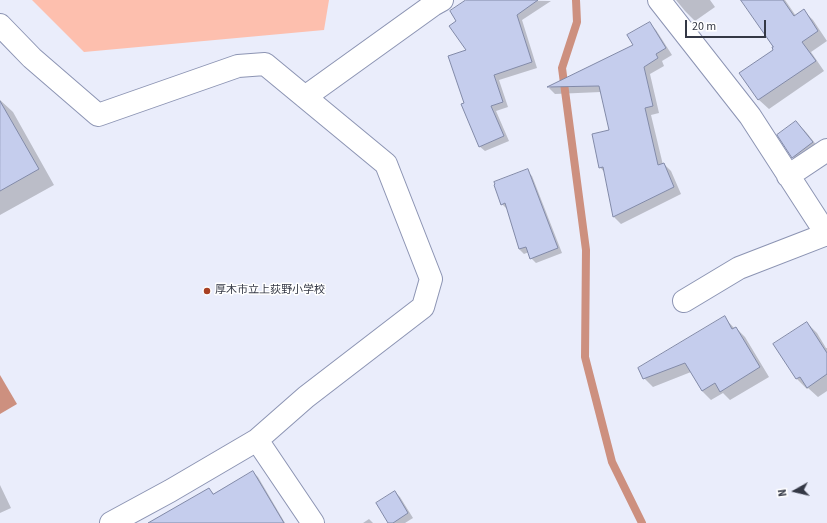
<!DOCTYPE html>
<meta charset="utf-8">
<style>
body{margin:0}
#map{position:relative;width:827px;height:523px;overflow:hidden;background:#eaedfb;font-family:"Source Sans 3",sans-serif}
canvas{display:block}
.north{position:absolute;left:775px;top:471px;width:40px;height:40px;-webkit-text-stroke:3px #fff;paint-order:stroke;rotate:262deg;font-size:11px;font-weight:700;line-height:16px;text-align:center;color:#343845}
.north::after{content:'';display:block;margin:auto;width:14px;height:18px;background:#343845;clip-path:polygon(50% 0,100% 100%,50% 72%,0 100%)}
.scale{position:absolute;left:685px;top:20px;width:81px;height:18px;box-sizing:border-box;border:2px solid #343845;border-top:0;padding-left:5px;font-size:12px;line-height:14px;white-space:nowrap;color:#343845;-webkit-text-stroke:3px #fff;paint-order:stroke}
</style>
<div id="map">
<canvas width="827" height="523"></canvas>
<div class="north">N</div>
<div class="scale">20 m</div>
</div>
<script>
const g = document.querySelector('canvas').getContext('2d');
g.lineJoin = 'round';
function fillPath(path, color) {
  g.fillStyle = color;
  g.fill(path, 'evenodd');
}
function stroke(path, color, width, dash) {
  g.strokeStyle = color;
  g.lineWidth = width;
  g.lineCap = dash ? 'butt' : 'round';
  g.setLineDash(dash || []);
  g.stroke(path);
}
function drawText(font, color, halo, rows, align = 'center') {
  g.font = font + ' "Source Sans 3","Noto Sans JP",sans-serif';
  g.lineWidth = 3;
  g.setLineDash([]);
  g.textBaseline = 'middle';
  g.strokeStyle = halo;
  g.fillStyle = color;
  for (const [text, x, y, turn = 0] of rows) {
    g.save();
    g.translate(x, y);
    g.rotate((+turn || 0) * Math.PI / 180);
    g.textAlign = isNaN(turn) ? turn : align;
    if (halo) g.strokeText(text, 0, 0);
    g.fillText(text, 0, 0);
    g.restore();
  }
}
fillPath(new Path2D(`
 M32 0H329L324 30 84 52Z`), '#fdbfae');
fillPath(new Path2D(`
 M0 375 17 404 0 414Z`), '#cd907f');
fillPath(new Path2D(`
 M468 0 551 1 522 20 537 68 499 80 508 107 496 111 509 141 485 151 479 146 465 104 467 51 458 21Z
 M676 0H710L715 7 695 21 685 11Z
 M755 0H785L796 16 804 11 813 20 827 41 811 52 824 71 769 109 759 100 741 73 775 50Z
 M649 23 656 30 672 55 662 61 664 66 650 74 659 113 651 115 663 165 664 164 671 171 681 194 621 224 614 217 605 173 600 167 610 131 601 92 555 94 549 88 634 45Z
 M0 100 13 112 54 185 0 215Z
 M796 122 806 132 822 152 803 167 793 157Z
 M527 171 532 176 562 253 536 263 531 258 529 252 524 254 519 249 507 209 502 204Z
 M724 317 735 329 736 328 745 337 769 377 730 400 723 393 711 400 702 391 691 372 653 387 644 378Z
 M807 323 817 333 826 348H827V391L818 397 808 388 807 389 797 379 774 345Z
 M253 472 258 477 285 523H164L209 489 215 495Z
 M0 485 11 508 0 513Z
 M395 492 400 497 413 518 405 523H390Z
 M369 519 373 523H363Z`), '#0003');
stroke(new Path2D(`
 M576 0 577 22 562 68 586 250 585 357 612 462 642 523`), '#cd907f', 8);
const building = new Path2D(`
 M466 0H538L517 15 532 62 494 75 503 102 491 106 504 136 479 147 461 104 464 103 448 56 466 50 449 26 456 21 450 11Z
 M741 0H783L794 16 804 9 818 31 802 42 816 61 758 100 739 73 773 50 772 47H773Z
 M650 22 666 48 656 54 658 58 644 67 653 106 645 108 658 165 664 163 674 187 613 217 603 167 599 168 592 134 609 130 599 86 547 87 633 45 627 35Z
 M0 101 39 169 0 191Z
 M796 121 813 142 792 158 777 135Z
 M528 169 558 248 530 259 526 247 519 249 505 203 501 205 494 185 495 184 494 182Z
 M725 316 732 329 736 327 760 367 720 392 715 383 702 391 685 363 643 379 638 368Z
 M807 322 827 353V374L807 388 800 377 796 379 773 344Z
 M253 471 284 523H148L209 488 213 494Z
 M395 491 408 513 393 523H388L376 503Z`);
fillPath(building, '#c5cded');
stroke(building, '#828aa8', 1);
const minor = new Path2D(`
 M659 0 750 116 827 235
 M0 25 32 58 98 115 238 66 265 64 386 164 431 279 423 307 306 397 257 440
 M305 97 433 5 442 0
 M788 176 827 150
 M684 301 739 268 827 234
 M111 523 170 491 257 440 313 523`);
stroke(minor, '#8c94b3', 24);
stroke(minor, '#fff', 22);
for (const [x, y, r, color] of [
 [207,291,4,"#a84022"]
]) {
  const dot = new Path2D();
  dot.arc(x, y, r, 0, 2 * Math.PI);
  g.fillStyle = color;
  g.fill(dot);
  stroke(dot, '#fff', 1.5);
}
drawText('11px', '#343845', '#fff', [
 ["厚木市立上荻野小学校",215,291]
], 'left');
</script>
